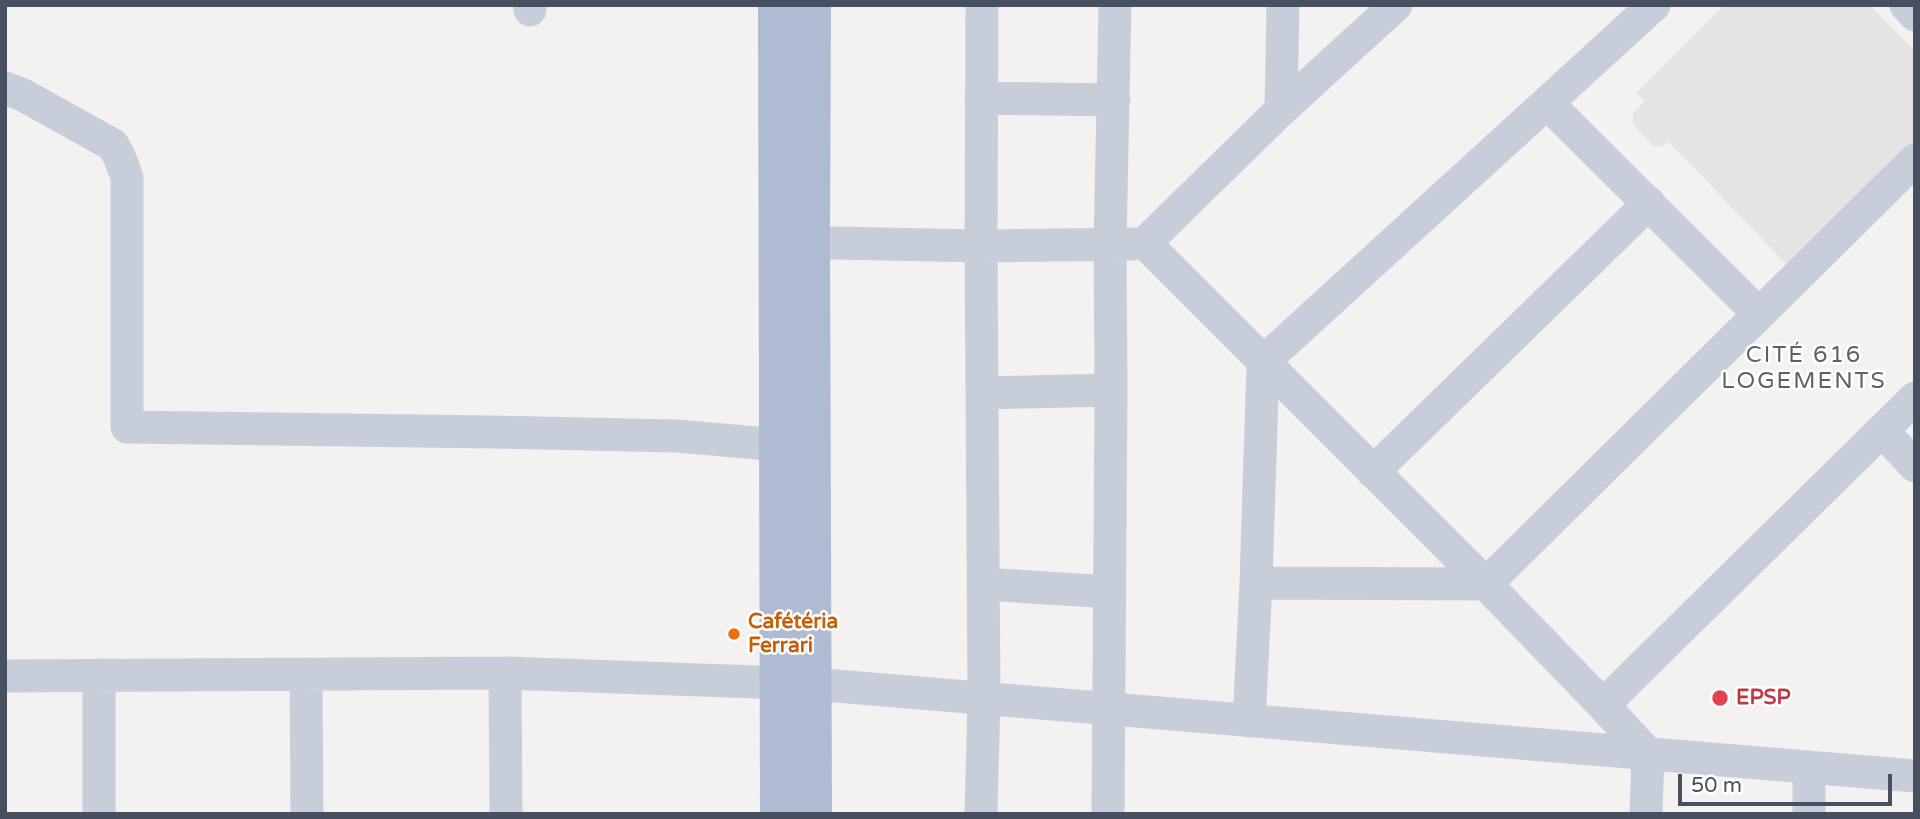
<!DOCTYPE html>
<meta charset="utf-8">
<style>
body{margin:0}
#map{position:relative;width:1920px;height:819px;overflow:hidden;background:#f4f2f1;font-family:"Varela Round",sans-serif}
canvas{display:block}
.frame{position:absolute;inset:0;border:7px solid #475061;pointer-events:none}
.scale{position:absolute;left:1678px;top:774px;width:214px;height:32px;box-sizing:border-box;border:4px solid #475061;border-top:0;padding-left:9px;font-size:21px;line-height:24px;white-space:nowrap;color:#475061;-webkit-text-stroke:5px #fff;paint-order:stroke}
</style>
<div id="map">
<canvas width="1920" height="819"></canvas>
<div class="frame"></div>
<div class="scale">50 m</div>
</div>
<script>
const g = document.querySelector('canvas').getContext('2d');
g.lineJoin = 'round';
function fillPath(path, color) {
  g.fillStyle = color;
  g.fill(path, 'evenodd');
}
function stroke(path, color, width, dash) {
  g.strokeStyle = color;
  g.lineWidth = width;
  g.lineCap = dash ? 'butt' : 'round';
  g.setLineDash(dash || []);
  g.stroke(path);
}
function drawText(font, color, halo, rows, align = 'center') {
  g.font = font + ' "Varela Round",sans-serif';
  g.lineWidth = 5;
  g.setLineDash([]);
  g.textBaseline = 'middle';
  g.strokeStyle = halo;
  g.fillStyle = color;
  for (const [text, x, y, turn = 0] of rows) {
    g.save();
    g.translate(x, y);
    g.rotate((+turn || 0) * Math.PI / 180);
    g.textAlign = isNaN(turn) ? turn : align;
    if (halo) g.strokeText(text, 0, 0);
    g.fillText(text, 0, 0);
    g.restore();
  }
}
fillPath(new Path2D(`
 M1724 5H1870L1915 51V147L1789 267 1669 142 1660 147 1652 145 1633 124V113L1645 101 1636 93Z`), '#e5e3e3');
stroke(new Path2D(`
 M1396 5 1281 110 1145 243 1486 584 1603 705 1915 398
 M1654 5 1263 362 1256 583 1486 584 1915 160
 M1906 5 1915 15
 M530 10V5
 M5 88 23 95 113 145 119 156 127 177V427L493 432 677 436 802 447
 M981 98 1114 100
 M1547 103 1758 313
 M1281 110 1283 5
 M784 242 981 246 1132 244
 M982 393 1111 390
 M1882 430 1915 466
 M1373 472 1649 203
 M983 584 1110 592
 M505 673 506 814
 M306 674 307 814
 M99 675V814
 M5 676 505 673 812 684 1915 776
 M1603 705 1648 754 1646 814
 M1249 721 1256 583
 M981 814 984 698 981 246 982 5
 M1108 814 1111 390 1110 245 1115 5
 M1809 814V767`), '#c7ceda', 33);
stroke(new Path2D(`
 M777 5 779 814
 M812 5 811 243 813 814`), '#afbbd2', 38);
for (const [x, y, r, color] of [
 [734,634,7,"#e8710a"],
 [1720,698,9,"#e0444e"]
]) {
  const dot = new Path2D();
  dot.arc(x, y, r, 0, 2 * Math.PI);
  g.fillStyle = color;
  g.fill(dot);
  stroke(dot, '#fff', 2.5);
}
drawText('bold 21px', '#c56008', '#fff', [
 ["Cafétéria",748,622],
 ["Ferrari",748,646]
], 'left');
drawText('bold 21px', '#be3a42', '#fff', [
 ["EPSP",1736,698]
], 'left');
g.letterSpacing = '2px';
drawText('23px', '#5d6067', '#fff', [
 ["CITÉ 616",1804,356],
 ["LOGEMENTS",1804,382]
]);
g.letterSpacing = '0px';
</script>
